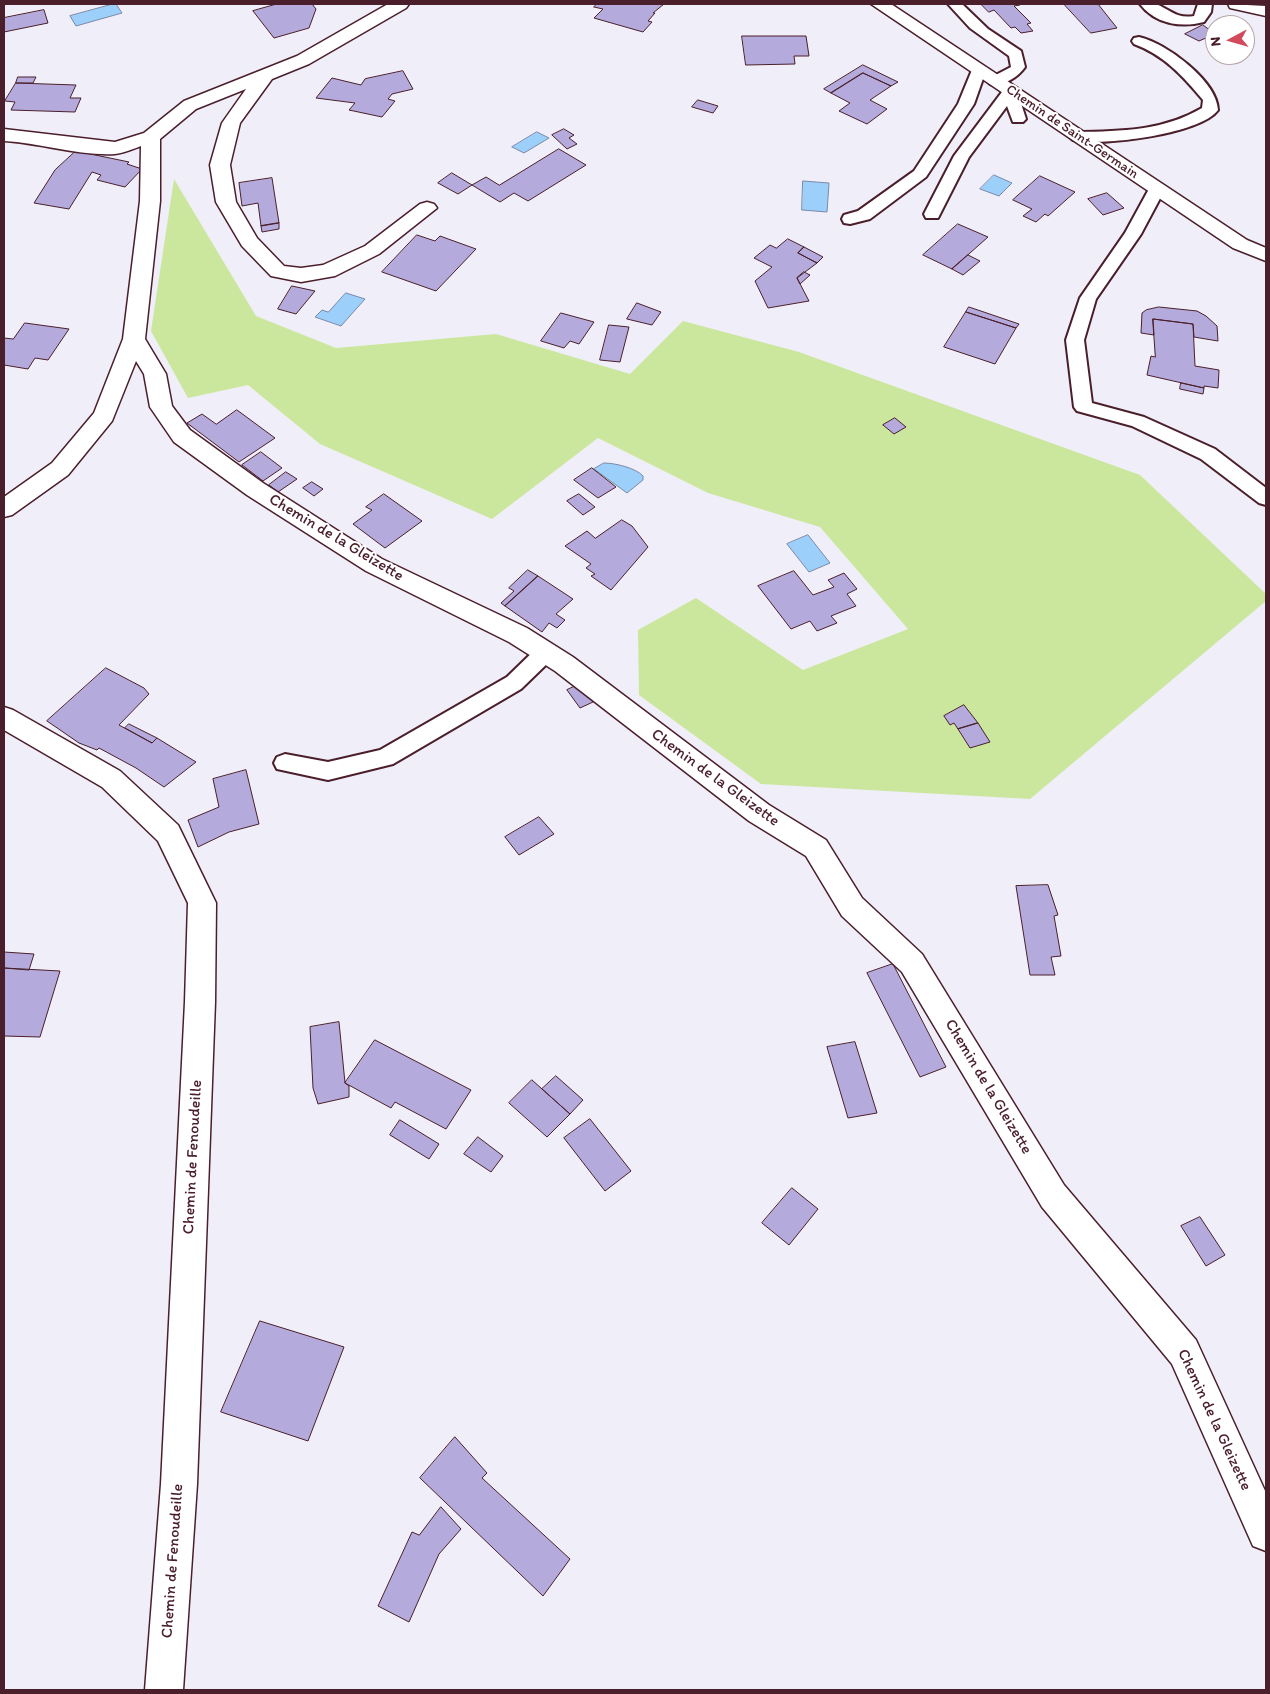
<!DOCTYPE html>
<style>
body{margin:0}
#map{position:relative;width:1270px;height:1694px;overflow:hidden;background:#f0eef8;font-family:Itim,sans-serif}
canvas{display:block}
.frame{position:absolute;inset:0;border:5px solid #4a1f2b;pointer-events:none}
.north{position:absolute;left:1205px;top:15px;width:50px;height:50px;box-sizing:border-box;background:#fff;border:1px solid #b7a5aa;border-radius:50%;rotate:264deg;font-size:14px;font-weight:700;line-height:20px;text-align:center;color:#4a1f2b}
.north::after{content:'';display:block;margin:auto;width:18px;height:22px;background:#d1495b;clip-path:polygon(50% 0,100% 100%,50% 72%,0 100%)}
</style>
<div id="map">
<canvas width="1270" height="1694"></canvas>
<div class="frame"></div>
<div class="north">N</div>
</div>
<script>
const g = document.querySelector('canvas').getContext('2d');
g.lineJoin = 'round';
function fillPath(path, color) {
  g.fillStyle = color;
  g.fill(path, 'evenodd');
}
function stroke(path, color, width, dash) {
  g.strokeStyle = color;
  g.lineWidth = width;
  g.lineCap = dash ? 'butt' : 'round';
  g.setLineDash(dash || []);
  g.stroke(path);
}
function drawText(font, color, halo, rows, align = 'center') {
  g.font = font + ' Itim,sans-serif';
  g.lineWidth = 4;
  g.setLineDash([]);
  g.textBaseline = 'middle';
  g.strokeStyle = halo;
  g.fillStyle = color;
  for (const [text, x, y, turn = 0] of rows) {
    g.save();
    g.translate(x, y);
    g.rotate((+turn || 0) * Math.PI / 180);
    g.textAlign = isNaN(turn) ? turn : align;
    if (halo) g.strokeText(text, 0, 0);
    g.fillText(text, 0, 0);
    g.restore();
  }
}
fillPath(new Path2D(`
 M174 179 256 316 336 348 496 334 630 374 683 321 799 352 1140 475 1266 594V601L1030 799 761 784 639 695 638 630 696 598 803 670 908 629 820 527 708 493 598 438 492 519 320 444 248 385 188 398 151 331Z`), '#cbe79e');
const water = new Path2D(`
 M113 4H116L122 13 76 26 70 16Z
 M537 132 549 138 524 153 512 147Z
 M994 175 1012 183 999 196 980 189Z
 M803 181 829 183 827 212 802 210Z
 M346 293 365 299 341 326 315 317 322 310 328 312Z
 M604 463C615 463 636 468 643 476V480L627 493 594 469Z
 M808 535 830 563 809 572 787 544Z`);
fillPath(water, '#9cd0fa');
stroke(water, '#7b89a7', 1);
const building = new Path2D(`
 M277 4H312L316 9 309 28 274 38 253 11Z
 M597 4H664L653 13H655L648 21 652 22 643 32 594 18 603 9 594 7Z
 M981 4H1019L1020 5 1014 6 1031 23 1027 24 1033 31 1021 33 1015 27 1011 28 994 10 989 12Z
 M1064 4H1098L1117 28 1091 33Z
 M44 10 48 23 4 32V18Z
 M1203 25 1215 34 1199 41 1185 34Z
 M742 36H806L809 56H794L795 64 746 65Z
 M863 65 898 82 891 86 863 73 831 93 824 89Z
 M403 71 413 89 392 94 388 99 395 101 382 117 349 110 355 103 316 98 332 78 361 85 365 79Z
 M863 73 891 86 870 100 887 109 867 124 839 111 850 103 831 93Z
 M18 77H36L33 83H16Z
 M16 83 76 85 70 98H81L75 112 11 110 15 102 5 101Z
 M698 100 718 106 713 113 692 107Z
 M564 129 574 135 569 138 577 144 567 149 552 135Z
 M559 149 586 165 528 201 514 193 500 202 472 185 486 177 499 185Z
 M76 151 129 162 127 164 142 169 125 187 97 180 101 175 92 172 69 209 34 203 55 170Z
 M452 173 472 185 458 194 438 183Z
 M1040 176 1075 192 1048 216 1045 214 1036 222 1023 216 1032 209 1013 200Z
 M272 178 279 223 261 226 258 203 242 206 239 183Z
 M1107 193 1124 208 1103 215 1088 199Z
 M279 223V229L262 232 261 226Z
 M958 224 988 237 952 269 923 255Z
 M417 235 435 241 440 236 476 249 436 291 382 272Z
 M788 239 804 247 798 253 817 263 797 278 809 301 768 308 755 281 772 267 754 258 770 245 776 248Z
 M804 247 823 257 817 263 798 253Z
 M968 255 980 261 963 275 952 269Z
 M804 272 810 275 800 284 797 278Z
 M292 286 315 291 296 314 278 309Z
 M637 303 661 312 652 325 627 319Z
 M969 307 1019 324 1016 328 966 312Z
 M1159 307 1197 311 1206 316 1217 326 1218 341 1194 337 1193 324 1153 319 1154 335 1141 333 1142 313 1146 310Z
 M966 312 1016 328 995 364 944 347Z
 M561 313 594 322 579 344 570 341 564 348 541 341Z
 M1153 319 1193 324 1195 366 1219 370 1218 388 1204 386V388L1147 375 1151 356 1155 357Z
 M25 323 69 329 48 360 35 358 28 369 4 365V338L13 339Z
 M609 325 629 327 620 362 600 360Z
 M1181 383 1204 388 1203 394 1180 389Z
 M237 410 275 438 239 462 187 423 202 414 216 424Z
 M895 418 906 427 894 434 883 425Z
 M261 452 282 468 263 481 242 465Z
 M592 468 616 487 598 498 574 480Z
 M286 472 297 479 278 492 269 485Z
 M312 482 323 489 314 496 303 488Z
 M384 494 422 521 385 548 353 524 372 510 366 507Z
 M579 494 595 507 583 515 567 501Z
 M622 520 632 526 648 547 611 590 591 576 595 574 586 568 591 564 565 546 587 531 595 538Z
 M528 570 538 576 505 606 501 603 514 591 509 588Z
 M794 571 813 595 834 587 828 580 844 573 857 589 847 594 856 606 831 616 837 623 817 631 810 621 791 629 758 586Z
 M538 576 573 599 556 614 565 620 557 628 549 623 542 632 505 606Z
 M106 668 144 688 149 694 119 725 152 743 157 738 196 762 164 787 136 768 99 748 97 750 79 743 47 721Z
 M580 684 593 702 580 708 567 690Z
 M964 705 978 723 958 729 954 723 950 725 944 716Z
 M978 723 990 742 970 748 958 729Z
 M129 724 157 738 152 743 125 728Z
 M246 770 259 824 229 832 198 847 188 820 219 807 213 779Z
 M539 817 554 834 519 855 505 837Z
 M1048 885 1058 915 1054 916 1061 956 1051 957 1055 975H1030L1016 886Z
 M4 952 34 954 29 970 4 968Z
 M893 964 946 1067 920 1077 867 973Z
 M4 968 60 971 40 1037 4 1036Z
 M339 1022 345 1083 349 1086V1097L318 1104 313 1088 310 1027Z
 M375 1040 471 1090 446 1129 395 1102 391 1108 345 1083Z
 M855 1042 877 1113 848 1118 827 1047Z
 M556 1076 583 1100 570 1114 542 1089Z
 M532 1080 570 1114 547 1137 509 1103Z
 M590 1119 631 1171 605 1191 564 1138Z
 M400 1120 439 1144 429 1159 390 1135Z
 M478 1137 503 1156 491 1172 464 1154Z
 M792 1188 818 1209 789 1245 762 1223Z
 M1200 1217 1225 1255 1206 1266 1181 1226Z
 M260 1321 344 1347 308 1441 221 1412Z
 M455 1437 487 1473 482 1478 570 1559 543 1596 420 1478Z
 M441 1507 461 1529 439 1554 409 1622 378 1606 412 1532 419 1535Z`);
fillPath(building, '#b4abdc');
stroke(building, '#4a1f2b', 1);
const lane = new Path2D(`
 M948 4H962L988 29 1021 51 1025 67C1018 77 1003 87 990 84L988 81 990 78 1011 67 1009 56 970 28Z
 M1140 4C1144 4 1152 3 1156 4 1171 10 1176 19 1194 16L1198 4H1212L1211 12 1204 22C1181 28 1155 24 1140 4Z
 M1139 37C1166 43 1217 81 1218 110 1201 134 1100 147 1073 140L1070 137 1073 134 1078 132C1122 131 1163 131 1202 108L1203 100C1183 76 1164 55 1134 44L1132 41 1134 38Z
 M979 66 986 70 974 104 926 177 870 219 850 224 844 223 842 219 844 215 858 211 914 171 958 104 972 70Z
 M1010 87 1017 91 1026 119 1023 122H1013L1007 106 969 157 938 218H926L924 214 954 156 1005 88Z
 M1157 184 1165 189 1141 234 1096 299 1084 340 1092 403 1144 417 1215 449 1266 488V505L1259 503 1201 459 1132 426 1077 411 1074 407 1066 340 1080 298 1125 233 1149 189Z
 M546 644 553 646 556 652 553 658 521 689 393 764 328 780 277 769 274 763 277 757 285 754 328 762 380 750 507 677 539 646Z`);
const street = new Path2D(`
 M388 4H409L406 8 309 64 272 79 240 123 230 165 236 202 257 238 284 266 301 268 323 265 365 246 420 204 427 202 434 204 437 208 379 254 335 276 301 282 271 276 242 246 216 202 210 165 222 123 246 89 196 109 160 139V201L145 339 166 374 172 406 190 430 263 483 382 559 527 628 573 657 769 805 826 840 862 898 922 954 1064 1185 1196 1340 1266 1493V1551L1253 1546 1172 1364 1042 1207 902 972 842 916 806 856 749 821 555 671 509 642 366 571 247 495 174 442 150 407 144 374 136 361 112 421 68 475 12 515 4 517V497L52 463 94 413 123 339 140 201 141 146C133 149 124 153 115 154 79 156 40 143 4 141V129L115 142 144 133 184 101 297 56Z
 M871 4H891L1247 240 1266 248V261L1233 248Z
 M1228 4 1266 6V16L1230 8Z
 M4 707 13 710 120 771 178 825 216 903 215 1002 197 1484 183 1690H145L161 1484 185 1002 188 903 158 841 102 787 4 730Z`);
stroke(lane, '#4a1f2b', 4);
stroke(street, '#4a1f2b', 3);
fillPath(lane, '#fff');
fillPath(street, '#fff');
drawText('14px', '#4a1f2b', '#fff', [
 ["Chemin de Saint-Germain",1072,132,34]
]);
drawText('16px', '#4a1f2b', '#fff', [
 ["Chemin de la Gleizette",336,538,31],
 ["Chemin de la Gleizette",715,778,36],
 ["Chemin de la Gleizette",988,1087,59],
 ["Chemin de Fenoudeille",193,1157,-87],
 ["Chemin de la Gleizette",1214,1420,65],
 ["Chemin de Fenoudeille",173,1561,-86]
]);
</script>
